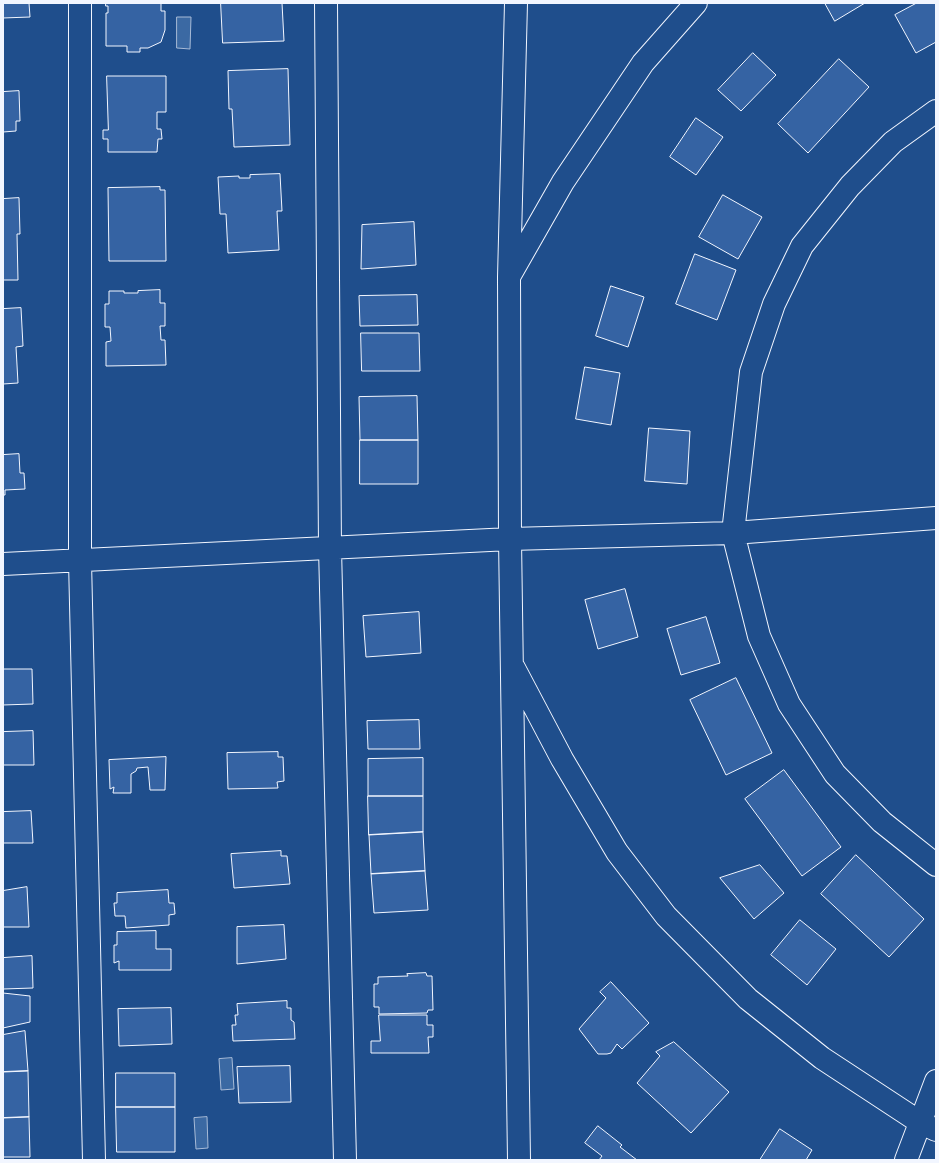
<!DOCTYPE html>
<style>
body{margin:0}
#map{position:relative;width:939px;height:1163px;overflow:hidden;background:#1f4e8c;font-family:"Open Sans",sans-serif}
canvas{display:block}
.frame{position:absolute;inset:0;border:4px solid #f2f6ff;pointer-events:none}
</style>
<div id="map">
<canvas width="939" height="1163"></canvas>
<div class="frame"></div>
</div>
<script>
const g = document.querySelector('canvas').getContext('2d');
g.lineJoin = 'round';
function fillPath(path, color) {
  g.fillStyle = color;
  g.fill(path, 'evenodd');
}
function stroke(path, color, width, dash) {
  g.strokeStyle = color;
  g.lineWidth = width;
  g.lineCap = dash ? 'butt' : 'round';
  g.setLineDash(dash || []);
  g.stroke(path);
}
const water = new Path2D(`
 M177 17H191L190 49 177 48Z
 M232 1058 234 1089 221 1090 219 1059Z
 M207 1117 208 1148 196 1149 194 1118Z`);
fillPath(water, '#3b69a3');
stroke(water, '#a8bbd7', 1);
const building = new Path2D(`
 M3 3H29L30 17 3 18Z
 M106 3H161V11H165V30L161 42 148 48H140V52H127V46H106V13H108V6H106Z
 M221 3H282L284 41 223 43Z
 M825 3H865L835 21Z
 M917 3H936V42L916 53 895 15Z
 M753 53 776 75 741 111 718 90Z
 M839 59 869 87 808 153 778 124Z
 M288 69 290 145 234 147 232 109H229L228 71Z
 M107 76H166V112H157V129H161L162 139H158L157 152H108V139H103V130H108Z
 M19 91 20 121H16V131L3 132V92Z
 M696 118 723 137 696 175 670 157Z
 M280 174 282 211H277L279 250 228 253 226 214H220L218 177 239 176V178H250V175Z
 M160 187V190H165L166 261H109L108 188Z
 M723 195 762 217 738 259 699 237Z
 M19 198 20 234H17L18 280H3V199Z
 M414 222 416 265 361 269 362 225Z
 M695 254 736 270 717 320 676 304Z
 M611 286 644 297 628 347 596 336Z
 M160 290V303H165V326H160L161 340H165L166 365 106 366V342L111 341 110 327H105V304H109V291H124V293H138V291Z
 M417 295 418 325 360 326 359 296Z
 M21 308 23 346 16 347 18 383 3 384V309Z
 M361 333H419L420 371H362Z
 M585 367 620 373 611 425 576 419Z
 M417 396 418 440H360L359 397Z
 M649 428 690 431 687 484 645 481Z
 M360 440H418V484H360Z
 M19 454 20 473H24L25 489 5 490V495H3V455Z
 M625 589 638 637 598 649 585 600Z
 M419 612 421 653 366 657 363 616Z
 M706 617 720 663 681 675 667 629Z
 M3 669H32L33 704 3 705Z
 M736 678 772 753 726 775 690 700Z
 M419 720 420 749H368L367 721Z
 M33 731 34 765H3V732Z
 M278 752V757H283L284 781 277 782 278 788 228 789 227 753Z
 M166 757 165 790H150L148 767 137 768 136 771 131 774V793H113L114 787 110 789 109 760Z
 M423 758V796H368V759Z
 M784 770 841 847 802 876 745 799Z
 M368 796H423V832L369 835Z
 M31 811 33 843H3V812Z
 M423 832 425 871 371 874 369 835Z
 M281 851V856H287L290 884 234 888 231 854Z
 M856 855 924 919 889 957 821 894Z
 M760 865 784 893 754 919 720 878Z
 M425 871 428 910 374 913 371 874Z
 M27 887 29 927H3V891Z
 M168 890 169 903H174L175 914 169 915V925L126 928 125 916H115L114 903H117V893Z
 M800 920 836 949 807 985 771 955Z
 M284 925 286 959 237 964V927Z
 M156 931V949H171V970H119V961L114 963V945H117V932Z
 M32 956 33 988 3 989V958Z
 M426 973 427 976H432L433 1010H428L427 1013 379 1014V1007H374V984H378V977L408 976 407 974Z
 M611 982 649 1023 622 1049 617 1044 611 1053 607 1054H598L579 1029 606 998 600 992Z
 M3 993 30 996V1022L3 1028Z
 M287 1001V1008H291V1020L294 1022 295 1039 233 1041 232 1025H236L235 1015H238L237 1004Z
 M171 1008 172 1044 119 1046 118 1009Z
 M379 1015H427V1025H433V1037H428L429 1053H371V1041H380Z
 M25 1031 28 1071 3 1072V1035Z
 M674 1042 729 1092 691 1133 637 1083 660 1056 656 1052Z
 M290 1066 291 1102 239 1103 237 1067Z
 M28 1071 29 1117 3 1118V1072Z
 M116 1073H175V1107H116Z
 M116 1107H175V1152H117Z
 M29 1117 30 1157H3V1118Z
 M598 1126 622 1145 620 1147 637 1160H599L602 1156 585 1143Z
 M780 1129 812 1150 806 1160H760Z`);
fillPath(building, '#3563a3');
stroke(building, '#f2f6ff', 1);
const minor = new Path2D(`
 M80 3V561L94 1160
 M326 3 330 548 345 1160
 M516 3 509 277 510 539 519 1160
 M936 111 893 142 850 186 802 246 774 304 751 372 733 533 759 636 789 704 835 774 882 822 936 865
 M510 275 563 182 643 63 696 3
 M3 564 510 539 733 533 936 518
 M514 668 562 759 617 852 666 916 748 999 822 1058 921 1123 936 1130
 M906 1160 936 1081`);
stroke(minor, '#f2f6ff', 24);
stroke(minor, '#1f4e8c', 22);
</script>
